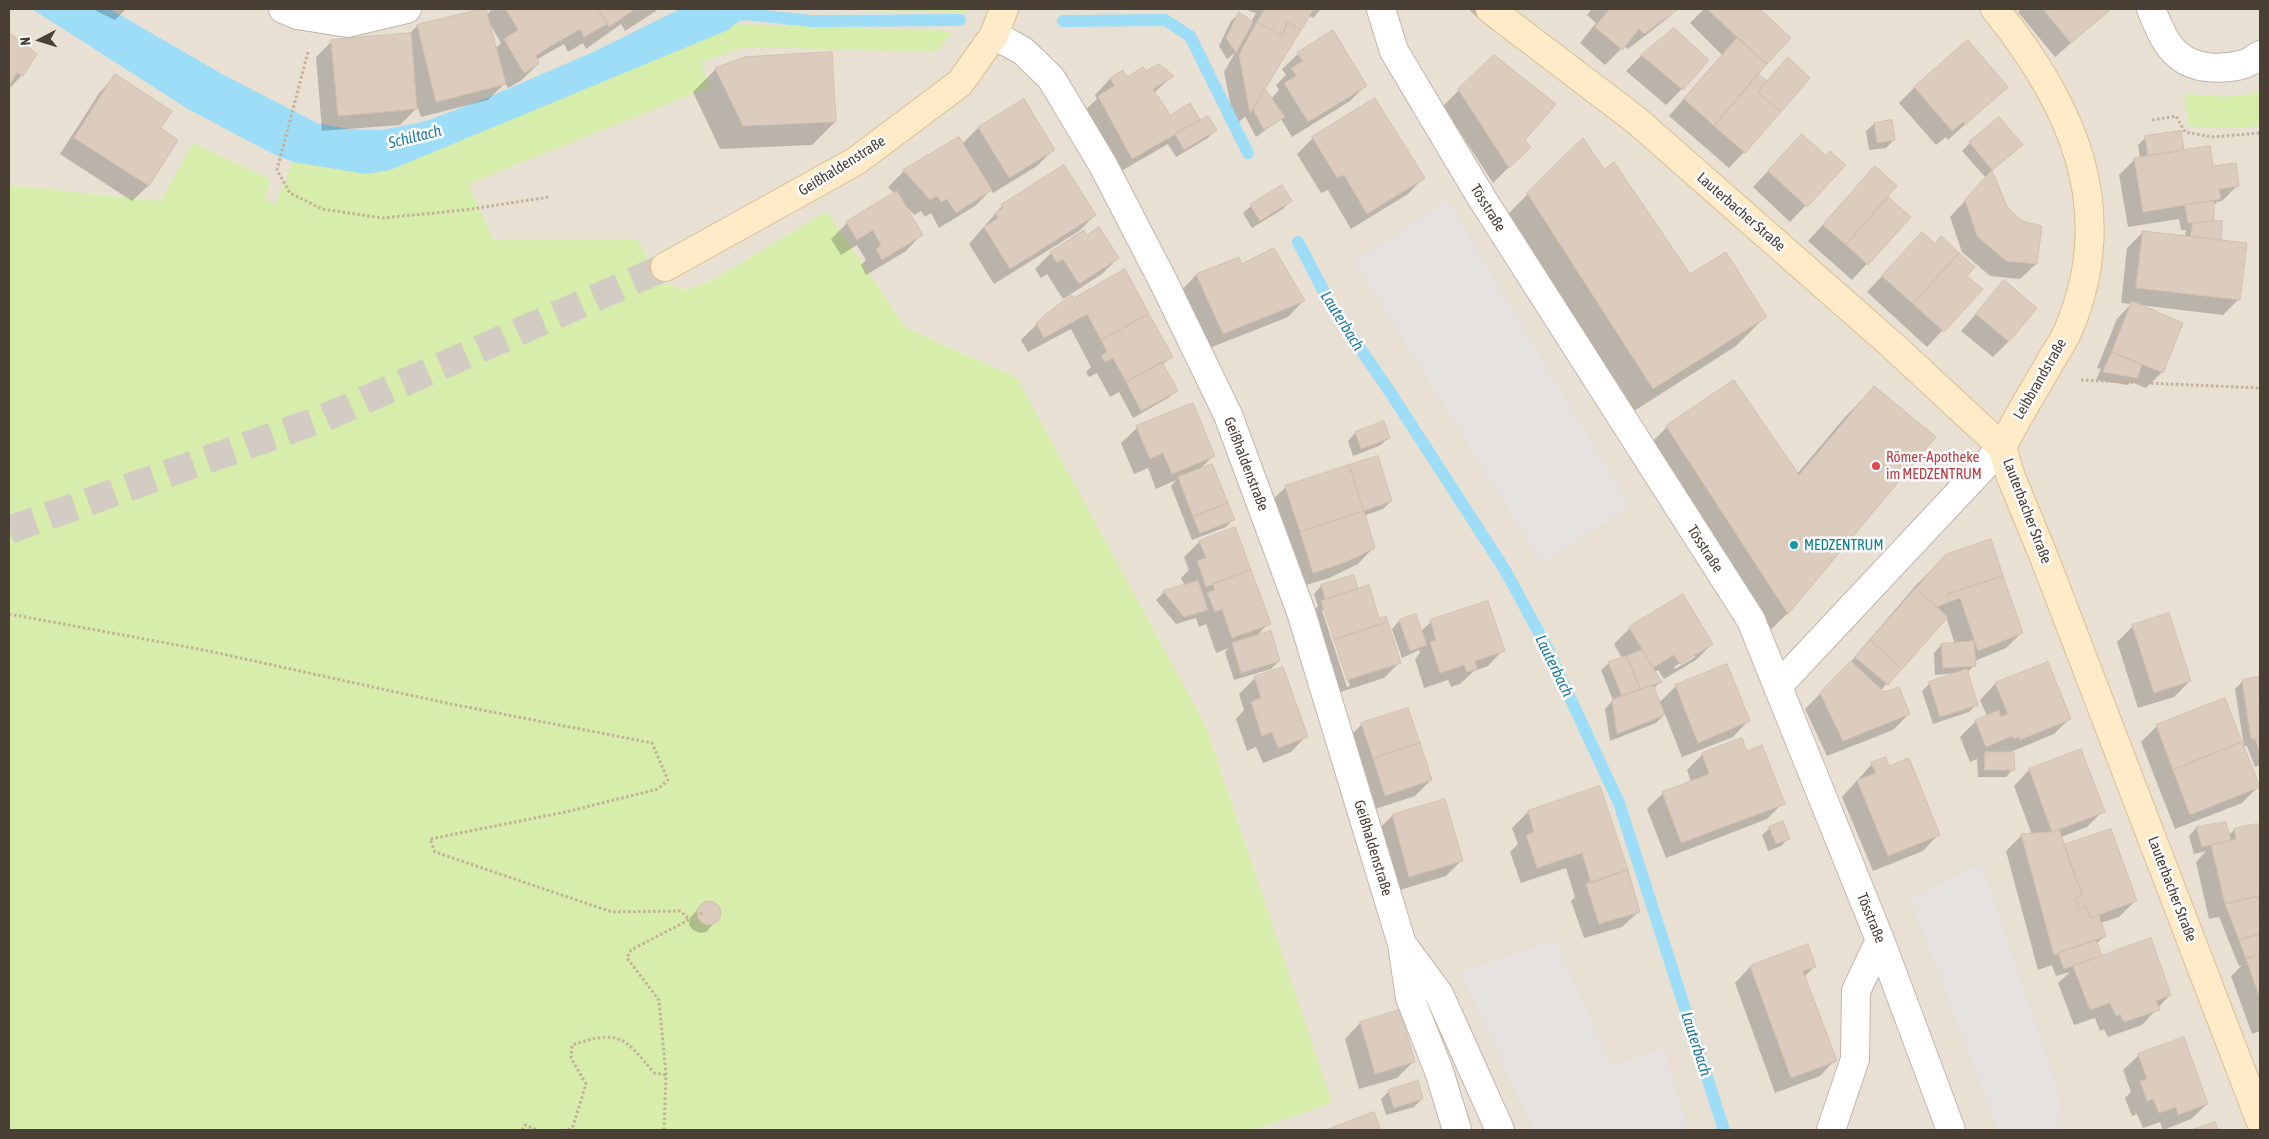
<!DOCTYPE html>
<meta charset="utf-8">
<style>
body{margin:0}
#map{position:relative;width:2269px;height:1139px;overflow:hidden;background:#f5efe7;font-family:"Asap Condensed",sans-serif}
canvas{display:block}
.frame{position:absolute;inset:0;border:10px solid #493f35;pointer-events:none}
.north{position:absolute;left:15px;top:15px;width:50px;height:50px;-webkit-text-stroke:4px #fff;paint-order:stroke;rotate:265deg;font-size:14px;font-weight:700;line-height:20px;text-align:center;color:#493f35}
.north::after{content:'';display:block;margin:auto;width:18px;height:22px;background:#493f35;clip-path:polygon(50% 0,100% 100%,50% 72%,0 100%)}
</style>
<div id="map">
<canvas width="2269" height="1139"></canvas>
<div class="frame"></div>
<div class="north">N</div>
</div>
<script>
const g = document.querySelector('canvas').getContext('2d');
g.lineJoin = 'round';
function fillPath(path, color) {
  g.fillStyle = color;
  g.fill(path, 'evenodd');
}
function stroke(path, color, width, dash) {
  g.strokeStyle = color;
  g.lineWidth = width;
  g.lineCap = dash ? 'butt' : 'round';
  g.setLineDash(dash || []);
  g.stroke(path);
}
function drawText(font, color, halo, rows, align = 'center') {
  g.font = font + ' "Asap Condensed",sans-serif';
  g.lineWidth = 5;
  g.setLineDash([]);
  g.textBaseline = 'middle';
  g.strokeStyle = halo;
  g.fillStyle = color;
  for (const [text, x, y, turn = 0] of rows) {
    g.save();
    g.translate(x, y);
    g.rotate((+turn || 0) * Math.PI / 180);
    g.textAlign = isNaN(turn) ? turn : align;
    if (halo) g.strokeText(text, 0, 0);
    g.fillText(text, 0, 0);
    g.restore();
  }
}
fillPath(new Path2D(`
 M9 9H2260V1130H1253L1331 1103 1017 378 905 327 827 211 711 281 686 290 661 282 636 239H493L275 206 265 199 270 180 161 201 9 185Z`), '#e9e0d4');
fillPath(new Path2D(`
 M825 9H967L965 13Z
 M735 24 952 31 937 52 745 47 701 62 710 87 468 184 493 239H637L661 282 686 290 711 281 827 211 905 327 1017 378 1206 727 1332 1103 1253 1130H9V185L161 201 193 143 270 179 265 199 275 205 293 162 366 174 728 30Z
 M2260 91V126L2228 128 2188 126 2185 93C2211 97 2234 99 2260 91Z`), '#d7edac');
fillPath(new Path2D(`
 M1447 199 1630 507 1542 563 1355 262Z
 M1981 863 2058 1091 2063 1130H1998L1910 898Z
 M1555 940 1612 1066 1664 1048 1687 1130H1534L1460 972Z`), '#e6e2df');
fillPath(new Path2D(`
 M32 9H110L222 74 317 123 349 129 381 130 423 122 482 100 591 53 680 9H753L728 30 390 170 366 174 293 162 271 153 188 109Z`), '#9eddf7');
fillPath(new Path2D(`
 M97 9H126L115 20 96 11Z
 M492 9H659L625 31 621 24 586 49 583 43 568 52 564 44 536 60 538 64 522 80 508 88 505 83 488 100 421 117 416 103V109L400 125 322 131 316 57 332 41 409 34 417 26 487 15ZM490 24 501 43 495 49Z
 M1244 9H1321L1313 18 1308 15 1260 96 1265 91 1271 99 1279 90 1276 85 1286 75 1282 69 1298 54 1365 86 1350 101 1292 137 1281 119 1256 137 1245 116 1235 126 1224 72 1235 53 1227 59 1219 46 1231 21 1239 14 1251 22 1256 13Z
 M1468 9H1513L1492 30Z
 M1592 9H1677L1664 21 1628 49 1624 46 1605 65 1580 43 1596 23 1587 15Z
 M1704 9H1758L1789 38 1756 74 1766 83 1744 152 1729 168 1669 116 1722 55 1690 23Z
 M2021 9H2106L2108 11 2055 57 2018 12Z
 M9 35 36 54 22 75 9 89Z
 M1642 55 1682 89 1666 105 1626 71Z
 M1494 56 1513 163 1493 183 1443 106Z
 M716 69 835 122 812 145 720 149 693 92Z
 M1123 72 1127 79 1145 73 1172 76 1154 93 1169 117 1199 119 1195 124 1215 130 1208 138 1176 157 1168 144 1116 174 1083 112 1097 99 1095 95 1110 79Z
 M116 76 159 128 177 140 148 186 132 201 60 154 100 92Z
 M1915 87H2006L1948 140 1946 137 1936 145 1899 103Z
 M1375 100 1423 178 1408 194 1351 229 1328 190 1321 193 1297 154 1313 138Z
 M1023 101 1053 150 1037 166 993 193 991 190 975 206 939 228 931 213 925 217 921 211 914 215 906 206 921 235 906 251 866 275 861 265 866 260 857 245 841 255 831 239 847 223 895 194 888 187 904 171 962 144 978 128Z
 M1891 121 1894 140 1886 148 1869 150 1866 131 1874 124Z
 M2146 137 2182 150 2180 152 2212 168 2238 185 2222 201 2217 202 2213 206V222L2219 239 2218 241 2239 299 2223 315 2140 305 2162 372 2146 388 2131 382 2128 385 2096 380 2101 369 2097 368 2117 319 2131 304 2121 303 2127 248 2143 232 2185 237 2186 230H2181L2179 219 2128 227 2119 175 2135 159 2140 158 2138 145Z
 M1582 140 1603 171 1689 276 1765 317 1736 346 1623 418 1499 223Z
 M1970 143 2013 153 1991 171 2006 208 2036 264 2020 279 1990 276 1962 252 1950 217 1986 178 1962 151Z
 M1787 151 1826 157 1844 165 1790 222 1753 187Z
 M1875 168 1886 197 1909 217 1852 280 1808 241Z
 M1290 201 1283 209 1252 228 1243 213 1251 206Z
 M1002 206 1095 215 1079 231 994 284 969 244Z
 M1922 234 1981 289 1927 347 1867 292Z
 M1087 236 1118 258 1102 274 1063 299 1047 274 1041 278 1035 269 1051 253Z
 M1239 259 1241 265 1303 301 1288 317 1207 349 1181 291 1196 275Z
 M2004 282 2009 341 1993 357 1961 331Z
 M1071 297 1171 357 1162 365 1176 391 1168 398 1133 418 1119 392 1110 397 1097 373 1089 377 1086 372 1091 367 1071 329 1028 352 1021 340 1037 324Z
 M1734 381 1797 474 1845 417 1874 388 1934 437 1787 614 1758 642 1638 456 1667 427Z
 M1137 428 1214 455 1199 470 1233 519 1226 527 1192 540 1171 486 1176 480 1156 489 1148 468 1134 474 1121 443Z
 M1355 433 1389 437 1381 445 1353 456 1348 441Z
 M1286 487 1391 501 1383 509 1363 516 1373 548 1358 564 1329 578 1297 588 1270 502Z
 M1199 542 1269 623 1255 637 1279 661 1271 669 1234 680 1225 652 1229 648 1216 653 1206 624 1199 627 1196 618 1176 624 1156 600 1163 593 1185 586 1181 578 1189 570 1184 557Z
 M1946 556 2021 633 2006 648 1975 661V665L1967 673 1977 704 1969 712 1933 724 1922 691 1930 683 1956 673 1935 675 1934 653 1941 645 1955 644 1946 617 1881 690 1909 714 1893 730 1827 756 1805 709 1843 671 1916 585Z
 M1321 586 1357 590 1378 620 1400 662 1384 678 1331 695 1306 618 1318 606 1314 594ZM1322 610H1325L1350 686 1347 687Z
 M1399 621 1421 631 1431 622 1503 650 1488 666 1474 671 1460 684 1451 687 1448 680 1424 688 1415 659 1420 653 1419 650 1402 658 1392 629Z
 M2133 626 2190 681 2174 697 2138 708 2117 642Z
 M1630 628 1712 644 1696 660 1664 679 1658 670 1655 672 1660 682 1653 689 1659 703 1676 686 1748 721 1733 737 1682 757 1665 714 1656 723 1610 741 1605 709 1613 700 1601 670 1609 663 1622 658 1614 644ZM1695 654V657L1675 669 1674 667Z
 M1255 678 1306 736 1291 752 1263 763 1256 747 1247 751 1236 719 1244 710 1239 694Z
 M2258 679 2260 692V765L2255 767 2247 746H2244L2235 689 2243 681Z
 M1995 684 2069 719 2054 734 2008 753 2013 769 2006 777H1978L1977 759 1970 762 1960 737 1976 721 1987 716 1980 700Z
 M1362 724 1431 780 1415 796 1369 811 1346 740Z
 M2157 726 2258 787 2242 803 2175 829 2141 742Z
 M2080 751 2103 811 2087 827 2061 837 2063 847 2135 901 2119 917 2100 923 2105 936 2096 944 2101 958 2170 995 2142 1025 2108 1037 2104 1029 2100 1031 2095 1018 2074 1025 2058 983 2070 972 2056 976 2052 965 2038 970 2006 851 2022 835H2032L2014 786 2029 770Z
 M1746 752 1783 803 1767 819 1666 858 1647 809 1663 793 1691 782 1687 770 1703 754Z
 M1872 764 1889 768 1938 835 1923 851 1873 871 1842 797Z
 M1599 788 1638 912 1622 927 1584 938 1571 901 1575 897 1566 868 1521 883 1510 852 1518 844 1512 828 1528 812Z
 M1444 801 1462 860 1446 876 1393 892 1376 832 1392 816Z
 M2225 823 2228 836 2234 830 2256 825 2259 834H2260V1031L2252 1034 2231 976 2242 965 2239 966 2219 917 2209 919 2196 862 2206 851 2194 854 2189 836 2196 828Z
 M1770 828 1788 838 1781 846 1768 851 1762 835Z
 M709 902 716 904 720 910V917L706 932 700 933 693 930 689 925 690 918 703 903Z
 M1808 946 1815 966 1804 977 1835 1060 1820 1076 1775 1093 1735 983 1750 967Z
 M1360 1023 1413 1062 1397 1078 1359 1089 1345 1039Z
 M2139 1055 2207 1104 2191 1119 2163 1130 2160 1122 2143 1128 2137 1114 2132 1116 2125 1098 2131 1092 2123 1070Z
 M1389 1091 1422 1099 1414 1107 1386 1115 1381 1099Z
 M1374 1113 1380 1130H1329Z`), '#0003');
stroke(new Path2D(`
 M730 16 746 14 811 21 960 20
 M1063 21 1165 20 1190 36 1248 153
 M1298 242 1333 309 1390 392 1505 570 1544 642 1619 803 1724 1130`), '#9eddf7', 12);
const building = new Path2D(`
 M482 9H486L506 84 436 102 417 25Z
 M506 9H598L607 24 584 37 580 29 536 55 539 64 524 73 504 39 518 30Z
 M601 9H635L609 27 599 10Z
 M1265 9H1314L1301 30 1287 22 1282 36 1257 22Z
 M1610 9H1678L1644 34 1639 29 1622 50 1595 27Z
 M1707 9H1760L1791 38 1767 64Z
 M2043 9H2108L2109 11 2071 43Z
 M1239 12 1253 22 1236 53 1226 38Z
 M1257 22 1282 36 1287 22 1301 30 1250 113 1239 55Z
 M1674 28 1709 60 1683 90 1641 55Z
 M1333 30 1367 86 1308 122 1284 83 1296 76 1291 68 1303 61 1297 53Z
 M9 33 37 54 23 76 17 73 9 86Z
 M411 33 417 109 338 116 331 40Z
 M1737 38 1767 64 1714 126 1684 99Z
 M1968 40 2008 87 1965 125 1963 122 1952 131 1914 87Z
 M832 52 836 122 743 126 715 68 745 57Z
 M1494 55 1556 104 1525 140 1531 147 1509 168 1458 89Z
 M1788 57 1810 78 1781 112 1758 92Z
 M1159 64 1174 76 1153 89 1170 115 1190 103 1200 120 1132 159 1098 96 1114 86 1110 78 1123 70 1127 77 1143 67 1146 71Z
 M115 74 172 111 161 128 178 140 149 186 74 138Z
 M1758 74 1767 81 1758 92 1781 112 1745 153 1714 126Z
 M1265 89 1285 117 1264 130 1253 109Z
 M1375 98 1425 178 1367 214 1344 175 1337 178 1312 137Z
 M1024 99 1055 150 1009 178 978 127Z
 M1208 116 1217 130 1184 150 1175 134Z
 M1999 117 2023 145 1992 170 1969 142Z
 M1892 120 1895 140 1877 143 1874 123Z
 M2181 131 2184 150 2148 156 2145 136Z
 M1802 134 1826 156 1830 151 1846 165 1807 207 1768 171Z
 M959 137 992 190 956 213 947 199 941 202 937 196 930 200 903 170Z
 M1583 138 1604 169 1614 162 1690 274 1726 252 1767 317 1653 389 1527 193Z
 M2210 146 2213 166 2236 163 2239 186 2219 189 2221 199 2143 212 2134 158Z
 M1064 165 1096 215 1010 269 984 227 998 218 995 213 1003 208 1001 205Z
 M1875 166 1897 186 1846 245 1823 225Z
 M1992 170 2007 207 2022 221 2042 226 2037 264 2006 261 1977 236 1965 200Z
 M1282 185 1292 201 1260 221 1250 205Z
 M897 191 923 235 882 260 876 249 881 245 873 230 857 240 846 222Z
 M1888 197 1911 217 1868 265 1846 245Z
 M2214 201V221L2188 223 2185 205Z
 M2222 221 2221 240 2190 236 2193 223Z
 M1099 227 1119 258 1079 284 1063 259 1057 263 1050 252 1084 230 1087 235Z
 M2143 231 2247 243 2240 300 2136 288Z
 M1922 232 1935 244 1941 236 1959 253 1913 304 1882 276Z
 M1274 248 1305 301 1223 334 1196 274 1239 257 1241 264Z
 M1959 253 1975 267 1967 276 1983 289 1944 332 1913 304Z
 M1125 269 1149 314 1101 340 1087 314 1044 338 1036 323 1045 315 1071 295 1074 298Z
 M2004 280 2037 308 2009 342 1976 314Z
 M2132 301 2183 323 2163 373 2112 352Z
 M1149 314 1173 357 1126 382 1113 358 1105 362 1101 356 1107 352 1101 340Z
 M2112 352 2142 365 2137 378 2103 372Z
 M1162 362 1178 391 1141 411 1126 382Z
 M1734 380 1799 475 1874 386 1936 437 1788 614 1666 426Z
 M1193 403 1215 456 1172 474 1163 453 1150 459 1136 426Z
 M1384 421 1390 438 1361 449 1355 432Z
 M1378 456 1392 501 1364 511 1349 465Z
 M1212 464 1228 503 1193 517 1178 477Z
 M1349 465 1364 511 1300 532 1285 486Z
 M1228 503 1235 520 1200 533 1193 517Z
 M1364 511 1375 548 1346 562 1313 573 1300 532Z
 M1235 527 1251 570 1206 587 1197 561 1206 558 1199 541Z
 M1991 539 2003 576 1948 594 1949 602 1937 607 1916 588 1945 555Z
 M1251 570 1271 624 1232 638 1222 609 1215 612 1207 593 1215 590 1213 584Z
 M1354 575 1358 589 1325 599 1321 585Z
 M2003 576 2023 633 1978 651 1960 598 1949 602 1948 594Z
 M1198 581 1208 610 1184 617 1163 591Z
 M1369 585 1379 618 1386 616 1388 622 1334 640 1321 601Z
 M1916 588 1948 617 1902 669 1870 640Z
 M1683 594 1713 644 1680 664 1674 655 1653 668 1629 627Z
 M1488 601 1505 651 1475 661 1477 669 1467 672 1464 665 1440 673 1430 642 1436 640 1430 620Z
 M2169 613 2191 681 2154 693 2132 625Z
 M1416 614 1427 645 1410 651 1399 620Z
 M1388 622 1401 663 1347 680 1334 640Z
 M1271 631 1280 661 1241 673 1232 643Z
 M1870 640 1902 669 1888 685 1855 657Z
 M1974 641 1976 666 1943 668 1941 644Z
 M1642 650 1662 682 1640 689 1627 656Z
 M1627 656 1640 689 1622 696 1608 662Z
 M1851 661 1884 692 1899 687 1910 714 1843 741 1820 693Z
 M2048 662 2071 719 2020 740 2019 737 2014 739 2012 736 1986 747 1975 720 1999 710 2001 717 2008 714 1995 683Z
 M1727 664 1750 721 1698 743 1675 685Z
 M1283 667 1308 737 1278 748 1272 732 1262 736 1251 702 1261 698 1254 677Z
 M1967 669 1978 705 1940 717 1929 682Z
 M2259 677 2260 738 2251 739 2242 680Z
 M1653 685 1665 715 1617 734 1612 700Z
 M2225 698 2242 742 2173 770 2156 725Z
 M1408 708 1420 743 1373 758 1361 723Z
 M1742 738 1747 751 1762 745 1785 804 1681 843 1662 792 1709 774 1702 753Z
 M2260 738V753L2255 739Z
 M2242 742 2260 787 2190 815 2173 770Z
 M1420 743 1432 780 1385 796 1373 758Z
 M2081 749 2105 812 2052 832 2029 769Z
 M1985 752H2014L2015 770H1985Z
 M1886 757 1889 766 1909 758 1940 835 1888 856 1857 780 1876 773 1871 763Z
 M1600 786 1628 870 1591 883 1582 853 1537 868 1526 835 1534 832 1528 811Z
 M1445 799 1463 861 1409 877 1392 815Z
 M1783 821 1790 839 1776 844 1769 827Z
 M2226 822 2231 840 2202 847 2196 827Z
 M2257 824 2260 832V896L2225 904 2211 845 2236 839 2234 829Z
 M2059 829 2082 895 2075 898 2079 909 2086 906 2090 918 2099 915 2106 936 2054 955 2021 834 2052 832Z
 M2111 829 2137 901 2090 918 2086 906 2079 909 2075 898 2082 895 2064 845Z
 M1628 870 1640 912 1599 924 1586 884Z
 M2259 896 2260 934 2239 940 2225 904Z
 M697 913a12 12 0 1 1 24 0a12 12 0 1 1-24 0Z
 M2260 934V954L2246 959 2239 940Z
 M2151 938 2171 995 2156 1001 2160 1010 2124 1022 2120 1014 2116 1016 2110 1003 2090 1010 2073 966Z
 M2096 940 2102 956 2064 969 2058 953Z
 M1808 944 1816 967 1803 971 1837 1061 1791 1078 1750 966Z
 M2260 954V998L2246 959Z
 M1400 1010 1415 1062 1375 1074 1360 1022Z
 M2184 1037 2208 1104 2178 1115 2176 1107 2159 1113 2153 1099 2147 1101 2140 1081 2147 1079 2138 1054Z
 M1418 1081 1423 1099 1394 1108 1388 1090Z
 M1374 1112 1381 1130H1326Z
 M2215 1122 2218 1130H2192Z`);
fillPath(building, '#dbccbe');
stroke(building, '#d3c0ae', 1);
stroke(new Path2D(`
 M9 530 324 418 665 267`), '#d3ccc3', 28, [28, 14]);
const street = new Path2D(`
 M283 9 297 15 348 23 407 9
 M1381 9 1394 51 1481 197 1751 620 1880 940 1951 1130
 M2151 9C2158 25 2164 43 2178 55 2195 70 2223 70 2244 64 2249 63 2255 58 2260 55
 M994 35 1023 51 1051 78 1103 165 1164 283 1228 415 1301 612 1402 944 1410 998 1439 1071 1457 1130
 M1778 686 2002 447
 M1405 948 1439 994 1500 1130
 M1831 1130 1855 1059 1856 991 1880 940`);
const secondary = new Path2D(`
 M1490 9 1636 120 1892 345 2002 447 2011 477 2044 557 2260 1120
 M1995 9C2072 104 2120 209 2068 331 2063 342 2055 353 2049 364 2033 392 2017 418 2002 447
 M665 267 856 161 960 83 994 35 1004 9`);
stroke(street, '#c1b6a8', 30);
stroke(secondary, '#d9be93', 30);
stroke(new Path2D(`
 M308 52 277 170 290 193 322 209 382 218 465 210 549 197
 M2152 120 2176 116 2185 132 2212 137 2260 133
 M2081 380 2260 388
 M9 614 204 650 446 703 652 743 668 780 658 789 570 811 430 839 435 852 612 912 680 911 689 919
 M522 1130 525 1125 538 1130
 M568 1130 573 1126 586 1084 571 1058 572 1045C620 1029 624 1037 654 1073L666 1075
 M664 1130 666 1075 659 1000 627 958 631 950 702 913`), '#c4b098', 3, [2.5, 2.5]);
stroke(street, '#fff', 28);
stroke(secondary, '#ffebc7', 28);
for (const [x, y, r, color] of [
 [1876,466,5,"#e0444e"],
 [1794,545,5,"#0f9aa8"]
]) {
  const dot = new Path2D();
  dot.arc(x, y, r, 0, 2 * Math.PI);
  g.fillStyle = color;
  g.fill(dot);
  stroke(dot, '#fff', 2);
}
drawText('15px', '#493f35', '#fff', [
 ["Geißhaldenstraße",842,166,-32],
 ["Tösstraße",1488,208,58],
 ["Lauterbacher Straße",1741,212,41],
 ["Leibbrandstraße",2040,379,-60],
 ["Geißhaldenstraße",1246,464,69],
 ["Lauterbacher Straße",2027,511,69],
 ["Tösstraße",1705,549,57],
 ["Geißhaldenstraße",1373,848,73],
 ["Lauterbacher Straße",2172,889,69],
 ["Tösstraße",1871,918,68]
]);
drawText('15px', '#be3a42', '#fff', [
 ["Römer-Apotheke",1886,457],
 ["im MEDZENTRUM",1886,474]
], 'left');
drawText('15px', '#0d838f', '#fff', [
 ["MEDZENTRUM",1804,545]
], 'left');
drawText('italic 16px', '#217ca4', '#fff', [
 ["Schiltach",415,137,-14],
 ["Lauterbach",1342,321,58],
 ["Lauterbach",1554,666,64],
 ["Lauterbach",1696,1044,72]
]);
</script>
